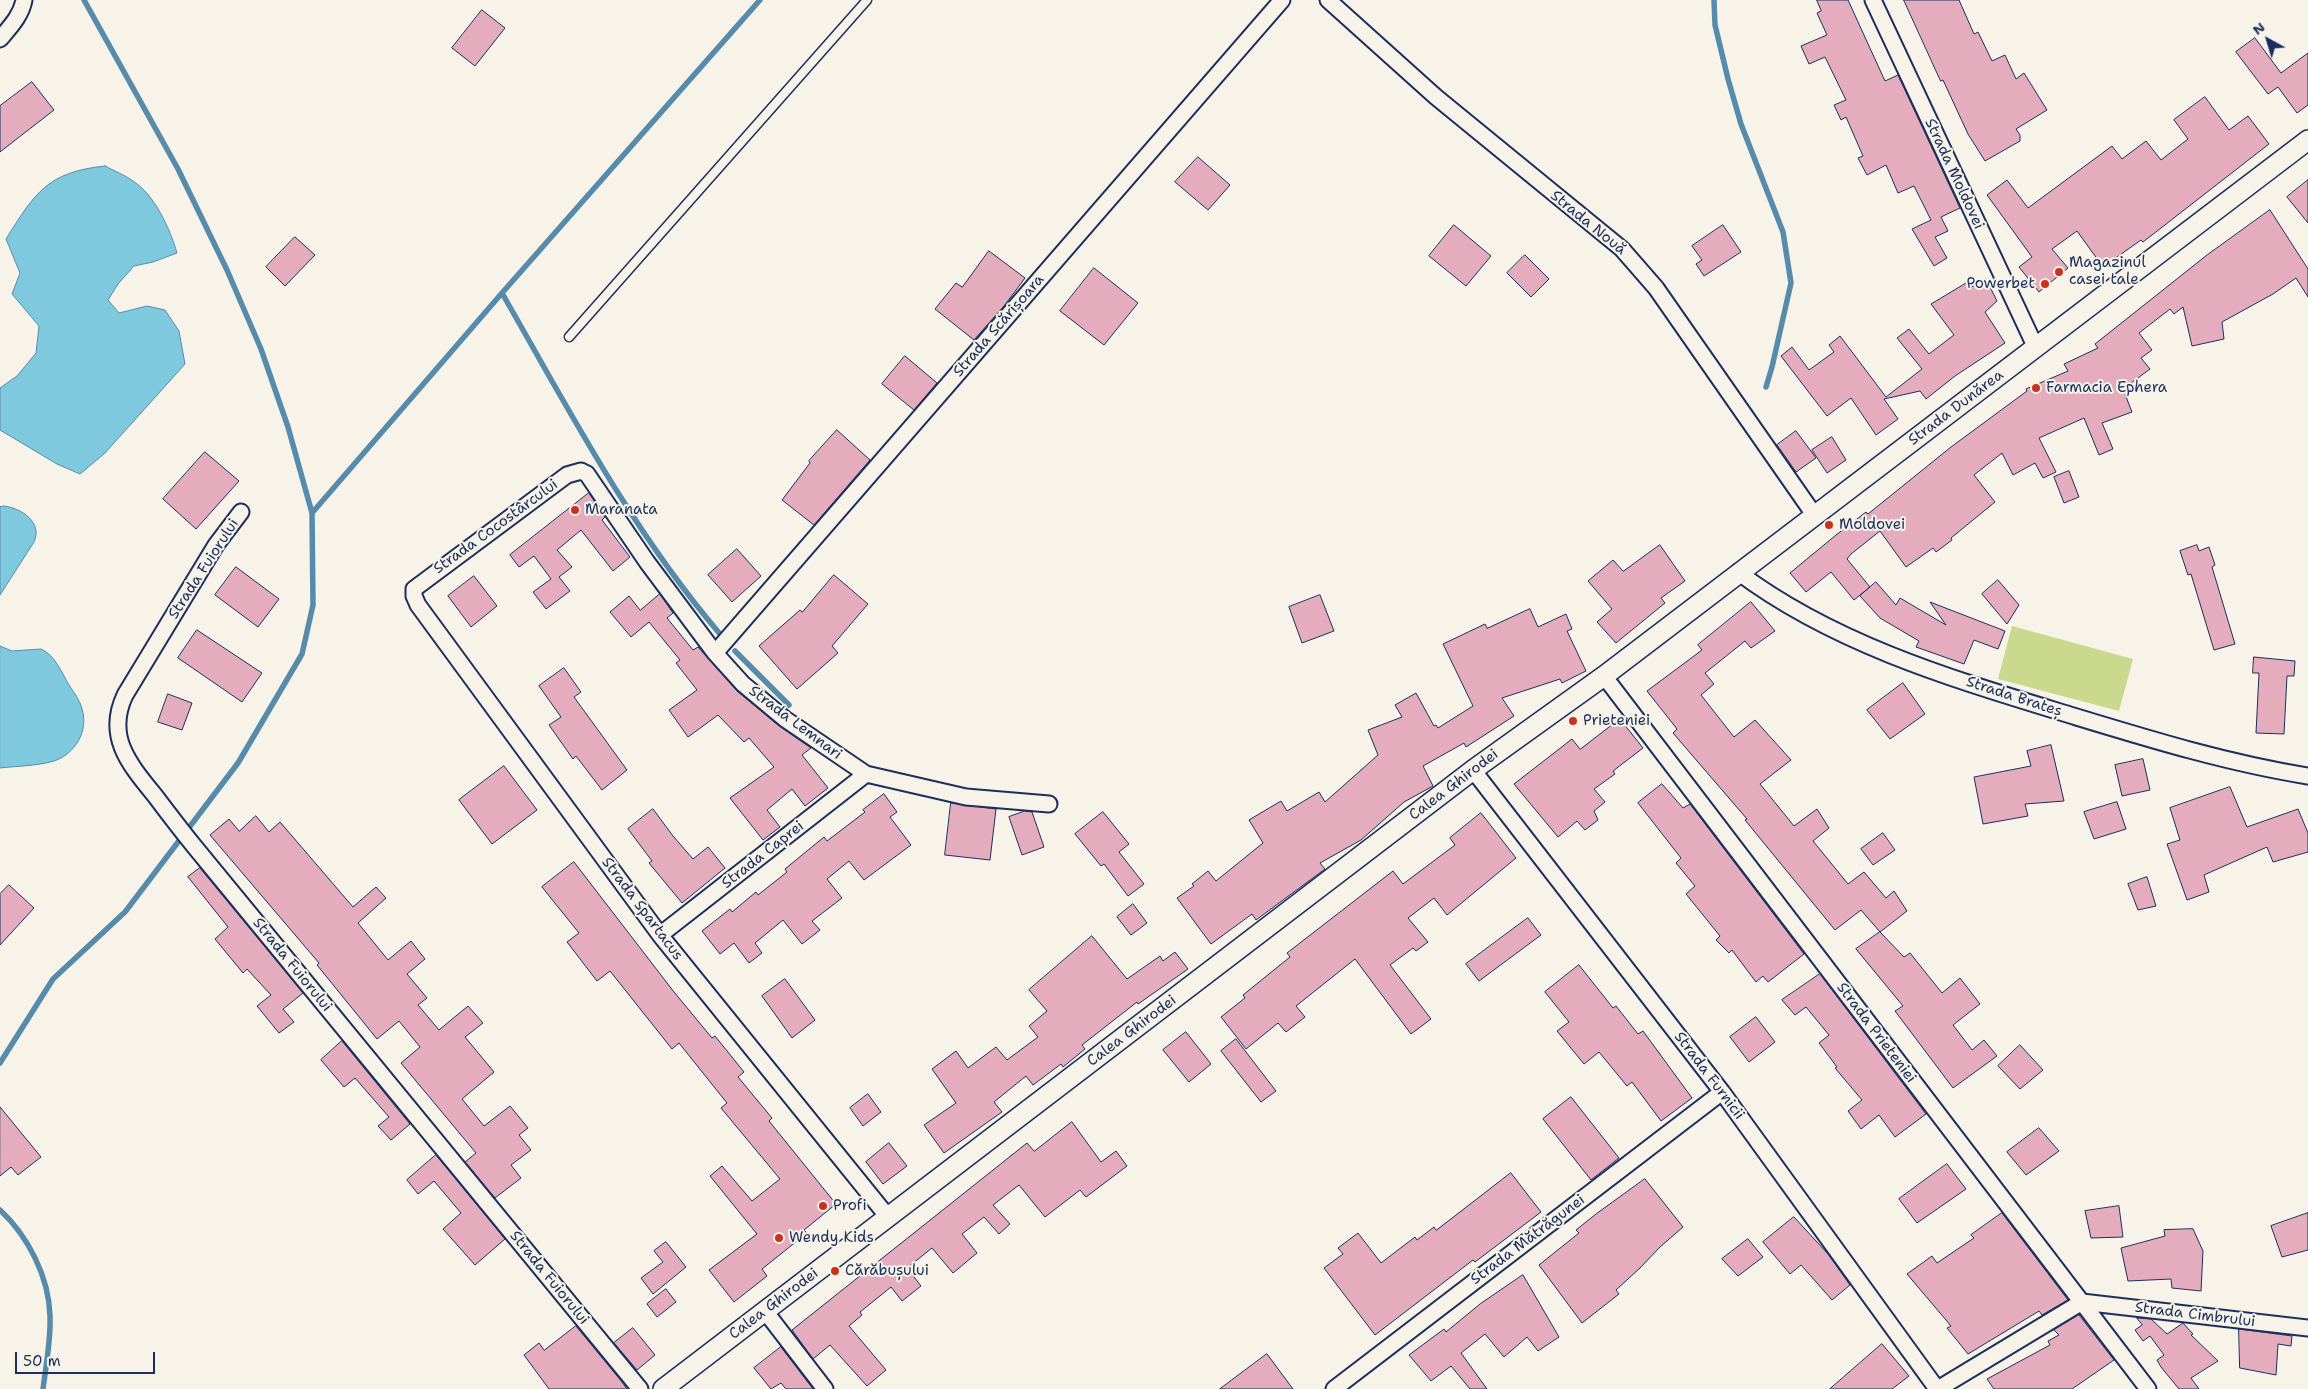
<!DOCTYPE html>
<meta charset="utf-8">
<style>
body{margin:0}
#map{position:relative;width:2308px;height:1389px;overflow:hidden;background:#f7f3e8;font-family:"Shantell Sans",sans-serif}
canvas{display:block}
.north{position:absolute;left:2243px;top:15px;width:50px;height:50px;-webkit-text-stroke:4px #f7f3e8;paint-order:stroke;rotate:321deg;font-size:14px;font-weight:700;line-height:20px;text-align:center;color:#1b2f5e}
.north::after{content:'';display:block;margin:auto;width:18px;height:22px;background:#1b2f5e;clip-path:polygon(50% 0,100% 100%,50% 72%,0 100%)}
.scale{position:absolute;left:15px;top:1352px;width:140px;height:22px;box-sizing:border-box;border:2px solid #1b2f5e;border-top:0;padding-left:6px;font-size:15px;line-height:18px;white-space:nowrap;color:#1b2f5e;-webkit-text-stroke:4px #f7f3e8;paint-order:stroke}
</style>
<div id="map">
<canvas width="2308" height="1389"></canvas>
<div class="north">N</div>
<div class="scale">50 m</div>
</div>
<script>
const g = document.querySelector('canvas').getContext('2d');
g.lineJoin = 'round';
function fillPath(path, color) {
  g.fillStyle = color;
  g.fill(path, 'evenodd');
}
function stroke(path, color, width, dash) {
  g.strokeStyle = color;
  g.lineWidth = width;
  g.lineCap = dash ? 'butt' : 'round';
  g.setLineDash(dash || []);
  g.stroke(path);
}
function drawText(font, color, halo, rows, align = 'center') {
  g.font = font + ' "Shantell Sans",sans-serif';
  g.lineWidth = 4;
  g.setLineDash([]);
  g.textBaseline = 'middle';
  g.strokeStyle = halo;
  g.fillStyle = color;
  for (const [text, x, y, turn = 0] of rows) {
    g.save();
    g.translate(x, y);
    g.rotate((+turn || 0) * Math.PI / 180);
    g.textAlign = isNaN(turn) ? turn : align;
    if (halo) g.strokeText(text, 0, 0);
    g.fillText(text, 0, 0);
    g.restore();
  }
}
fillPath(new Path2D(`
 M2012 626 2133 659 2119 711 1998 679Z`), '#cad98d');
const water = new Path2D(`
 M105 166C114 171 125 175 133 181 155 195 170 229 177 253L153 262 134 266 118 284 108 300 119 313 147 306 165 310 179 331 185 364 105 453 80 474 57 464 0 430V388L17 376 36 353 39 326 12 294 20 273 6 239C35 193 47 172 105 166Z
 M4 506C22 508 43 523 34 542L0 595V507Z
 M0 646 12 651 41 649C55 655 62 673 69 685 74 693 80 700 82 709 89 731 75 754 54 761 37 766 17 766 0 768Z`);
fillPath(water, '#7fc9df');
stroke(water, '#578bab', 1);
stroke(new Path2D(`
 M1714 0 1715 25 1728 79 1741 124 1783 232 1791 283 1772 367 1766 387
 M502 293C569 410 632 531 720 634
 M312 513 502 293 760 0
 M735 651 789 705
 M0 1063 53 979 125 912 238 763 302 654 313 605 312 513 288 427 261 349 227 270 178 169 84 0
 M0 1210C28 1236 49 1277 50 1316 51 1340 46 1365 43 1389`), '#578bab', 5.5);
const building = new Path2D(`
 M1817 0H1848L1885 81 1898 75 1960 208 1941 217 1948 231 1935 237 1947 258 1934 266 1912 229 1931 220 1914 186 1898 193 1886 165 1867 175 1858 158 1863 156 1846 117 1841 120 1834 105 1846 100 1825 57 1809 64 1801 46 1827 35 1817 13 1821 11Z
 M1904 0H1959L1974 34 1978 32 1992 61 2005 55 2016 79 2024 73 2047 110 2016 129 2020 135V141L1985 161 1968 134 1943 80 1941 81Z
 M482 10 505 28 475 66 452 48Z
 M2255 38 2281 73 2308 53V105L2297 113 2278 87 2268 94 2236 52Z
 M32 82 54 110 0 152V106Z
 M2205 97 2229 130 2248 116 2269 144 2143 242 2141 240 2103 267 2077 231 2052 249 2068 268 2039 292 2019 267 2032 257 1987 195 2007 180 2028 208 2112 146 2122 159 2146 141 2161 160 2188 139 2174 120Z
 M1198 157 1230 185 1208 210 1175 182Z
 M2308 180V223L2287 197Z
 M2270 210 2308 269V297L2296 278 2273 294 2222 322 2224 339 2192 346 2183 307 2174 314 2170 309 2139 333 2152 350 2141 358 2150 369 2123 389 2132 412 2102 423 2113 449 2099 455 2084 418 2039 438 2056 472 2043 478 2035 463 2013 475 2002 453 1974 475 1995 502 1951 538 1952 540 1936 552 1933 548 1906 567 1880 531 1851 554 1847 559 1870 587 1854 600 1831 572 1806 592 1790 573 1836 535 1866 512 1868 514 1951 447 2027 391 2026 389 2068 371 2064 364 2098 348 2095 344 2207 255Z
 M1454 225 1491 256 1466 286 1429 256Z
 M1723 225 1741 252 1704 276 1696 264 1702 260 1692 246Z
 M295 237 315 255 285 286 266 267Z
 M989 251 1025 278 1004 306 974 340 935 309 956 283 962 287Z
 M1525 255 1549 279 1531 297 1507 273Z
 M1094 268 1138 303 1104 345 1060 311Z
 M1986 279 1997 301 1985 312 2005 343 1955 376 1926 399 1920 391 1884 399 1898 419 1876 435 1851 398 1827 416 1781 356 1792 347 1809 370 1834 352 1829 345 1840 336 1886 397 1922 369 1897 338 1909 329 1929 354 1954 335 1931 304 1966 283 1969 288Z
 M905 356 937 383 914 410 882 384Z
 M837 430 870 460 814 525 782 500 810 463 809 461Z
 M1796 431 1816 458 1796 472 1777 445Z
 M1832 437 1846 460 1827 473 1812 450Z
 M205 452 239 481 196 529 163 499Z
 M2069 471 2079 497 2064 503 2054 477Z
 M589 493 605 517 602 520 630 557 613 571 581 530 557 550 572 567 559 577 570 591 546 609 533 592 551 579 534 556 519 567 510 555Z
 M1660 545 1685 581 1661 598 1665 603 1616 643 1597 622 1612 609 1588 581 1613 560 1623 571Z
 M2197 545 2199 551 2209 547 2215 565 2212 567 2235 644 2214 650 2191 574 2188 575 2180 551Z
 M737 549 761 576 732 602 708 575Z
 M236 567 279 599 258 627 215 595Z
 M834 575 868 604 832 646 838 653 797 689 759 646 800 610 802 612Z
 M474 576 497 606 471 627 448 596Z
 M1998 580 2019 605 2007 624 1982 594Z
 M1876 582 1896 605 1900 598 1946 625 1930 602 2005 631 1998 649 1974 640 1964 664 1916 647 1919 641 1880 618 1860 596Z
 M660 594 673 613 667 618 693 650 698 647 737 691 779 726 811 748 802 755 828 788 805 806 792 789 767 810 780 827 763 840 730 798 774 767 749 738 744 742 718 715 688 737 669 710 697 690 676 663 680 660 649 622 631 637 610 612 629 596 640 610Z
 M1320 595 1334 631 1302 643 1289 607Z
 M1751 602 1775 631 1751 648 1745 641 1705 673 1714 684 1701 695 1734 737 1755 720 1791 760 1760 784 1794 826 1817 809 1829 828 1813 841 1848 884 1864 872 1886 898 1894 891 1907 911 1880 932 1861 910 1835 930 1745 820 1747 819 1673 733 1677 729 1647 691 1702 650 1698 645Z
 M1530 609 1538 627 1566 614 1572 629 1567 631 1586 671 1562 683 1560 679 1502 698 1514 716 1466 747 1464 743 1423 766 1433 786 1404 802 1361 840 1320 863 1325 869 1256 920 1252 914 1211 944 1177 898 1194 886 1192 884 1208 871 1216 881 1263 843 1249 820 1281 801 1287 811 1319 792 1325 802 1378 755 1368 730 1402 717 1395 705 1416 693 1434 726 1436 725 1438 728 1473 706 1443 644 1485 624 1487 628Z
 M197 630 262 673 242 702 178 658Z
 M2254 657 2295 661 2294 676H2287L2284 734 2256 733 2259 673H2253Z
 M564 668 581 692 574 697 627 770 602 790 576 756 573 759 549 725 561 717 539 686Z
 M1903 683 1925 714 1890 739 1867 710Z
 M168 694 192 703 182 730 158 722Z
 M1620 719 1643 748 1613 771 1615 774 1594 789 1605 802 1594 811 1598 820 1585 830 1577 821 1558 837 1514 784 1572 739 1580 749Z
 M2051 745 2064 801 2025 804 2028 816 1983 824 1974 777 2031 766 2027 751Z
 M2143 759 2150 790 2122 796 2115 765Z
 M504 766 537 810 492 844 459 800Z
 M1662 784 1683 808 1690 804 1804 954 1768 982 1763 976 1756 982 1732 950 1729 953 1716 940 1720 936 1686 894 1695 886 1676 863 1681 858 1638 803Z
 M2230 787 2247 827 2298 809 2308 833V852L2273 862 2267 847 2204 875 2209 892 2187 900 2167 844 2180 840 2170 808Z
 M884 794 897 812 890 817 911 845 864 880 849 861 827 879 842 898 812 921 820 930 802 944 783 920 755 943 762 953 749 963 734 943 720 954 702 931 730 909 732 912 756 892 758 895 787 872 785 869 824 837 827 841 865 812 863 810Z
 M2117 802 2126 829 2094 839 2084 812Z
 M951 803 996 809 990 860 945 855Z
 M653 809 673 836 693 859 708 847 725 868 682 903 649 863 652 861 628 829Z
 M1025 811 1032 812 1044 847 1022 855 1009 817Z
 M1103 812 1129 844 1119 852 1144 884 1128 896 1104 864 1101 866 1075 834Z
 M1481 813 1516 858 1447 915 1434 898 1408 918 1428 942 1416 951 1413 948 1390 965 1431 1019 1411 1034 1355 959 1296 1006 1305 1017 1286 1032 1278 1023 1246 1049 1221 1017 1245 998 1243 995 1290 957 1287 953 1393 871 1403 884 1455 845 1450 838Z
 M256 816 269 832 280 822 353 907 376 887 386 898 358 923 388 960 411 941 425 959 407 974 427 998 418 1005 439 1030 468 1006 483 1023 465 1037 494 1072 462 1099 484 1126 510 1106 528 1128 519 1135 531 1150 511 1165 521 1178 495 1198 465 1162 476 1153 401 1063 420 1047 399 1021 377 1039 317 965 319 963 210 835 229 819 239 831Z
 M1883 833 1895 850 1873 865 1861 849Z
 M574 862 674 992 712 1038 715 1036 744 1072 738 1077 772 1118 769 1121 836 1204 804 1230 807 1233 762 1269 767 1276 734 1302 709 1270 757 1234 710 1176 722 1166 752 1201 780 1179 721 1108 727 1103 679 1043 672 1049 610 971 597 981 567 942 579 933 542 887Z
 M200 868 303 993 283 1009 294 1022 279 1033 257 1006 271 995 247 969 243 973 215 939 228 927 188 877Z
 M2147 877 2156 906 2138 910 2128 884Z
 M9 885 34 908 0 945V894Z
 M1133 904 1147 923 1131 935 1117 917Z
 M1528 918 1541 935 1479 981 1466 964Z
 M1880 932 1904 957 1910 953 1942 993 1960 978 1980 1004 1953 1025 1972 1050 1984 1040 1997 1056 1953 1088 1895 1011 1903 1006 1856 949Z
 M1092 936 1127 979 1160 956 1163 961 1175 952 1188 969 1138 1004 1137 1002 1082 1045 1085 1049 1063 1067 1061 1064 1033 1085 1026 1076 994 1102 1002 1112 944 1153 924 1125 956 1103 932 1069 956 1051 968 1068 996 1047 1007 1060 1038 1037 1029 1026 1047 1011 1029 990Z
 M1579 965 1613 1008 1616 1006 1638 1034 1643 1031 1692 1098 1661 1121 1632 1082 1627 1086 1599 1052 1584 1064 1557 1031 1569 1022 1545 992Z
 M1820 974 1926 1114 1895 1137 1879 1115 1861 1129 1848 1111 1862 1100 1835 1068 1837 1067 1819 1043 1829 1035 1806 1007 1795 1015 1782 1000Z
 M785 979 815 1020 792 1038 762 996Z
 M1756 1017 1775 1042 1749 1062 1730 1037Z
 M1186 1032 1211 1064 1189 1082 1163 1050Z
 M1236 1039 1276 1091 1261 1102 1221 1051Z
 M342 1041 410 1124 391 1140 378 1126 389 1117 355 1078 344 1087 321 1060Z
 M2020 1045 2043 1070 2020 1089 1998 1066Z
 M868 1094 881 1112 863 1126 850 1108Z
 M1571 1097 1619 1158 1591 1180 1543 1119Z
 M0 1107 41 1157 18 1175 11 1167 0 1176Z
 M1072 1122 1101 1162 1116 1151 1127 1166 1086 1197 1080 1190 1045 1217 1019 1185 993 1205 1010 1224 999 1234 984 1217 962 1234 977 1253 953 1273 932 1248 907 1268 921 1286 902 1301 891 1287 860 1312 862 1315 849 1326 886 1370 867 1386 830 1345 813 1359 792 1330 1027 1143 1034 1151Z
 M2039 1128 2059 1151 2026 1175 2007 1152Z
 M889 1143 907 1166 883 1184 866 1162Z
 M436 1155 505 1239 475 1265 443 1229 461 1213 434 1181 418 1194 407 1180Z
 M1947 1164 1966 1189 1917 1223 1899 1199Z
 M1511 1173 1541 1212 1475 1262 1473 1260 1375 1335 1324 1268 1343 1254 1338 1248 1358 1233 1381 1263 1415 1237 1417 1240 1434 1227 1436 1230Z
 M1645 1179 1683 1227 1660 1247 1640 1268 1616 1290 1619 1294 1582 1323 1539 1265 1579 1233 1576 1230 1596 1214Z
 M2119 1206 2123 1237 2091 1238 2085 1211Z
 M2002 1213 2068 1300 2042 1315 2039 1311 1968 1354 1947 1328 1951 1326 1907 1274 1932 1256 1937 1263 1974 1238 1971 1235Z
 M2308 1213V1250L2282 1257 2271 1226Z
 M1794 1217 1828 1254 1850 1285 1832 1300 1801 1265 1790 1274 1763 1242Z
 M2193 1229 2203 1251 2201 1291 2172 1288 2171 1279 2128 1281 2121 1248 2165 1236 2164 1230Z
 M1748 1239 1763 1257 1738 1276 1722 1259Z
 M666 1242 686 1267 653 1294 641 1278 663 1262 654 1251Z
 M1523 1275 1559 1337 1538 1351 1527 1337 1504 1357 1485 1334 1461 1353 1487 1389H1470L1451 1366 1431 1381 1409 1355 1444 1329 1446 1332 1480 1304Z
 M666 1289 676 1302 657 1317 647 1304Z
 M2079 1315 2114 1360 2072 1389H1994L1987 1379 2050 1345 2048 1341 2059 1335 2054 1330Z
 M2137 1318 2151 1319 2167 1334 2183 1323 2193 1334 2191 1335 2218 1361 2191 1378 2199 1389H2179L2161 1367 2157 1360 2164 1355 2150 1336 2143 1341 2135 1330 2142 1325Z
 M576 1326 622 1382 627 1389H549L524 1355 539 1343 544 1350Z
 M633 1328 655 1355 637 1370 614 1343Z
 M2239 1329 2292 1336 2291 1346 2278 1344 2276 1375 2240 1368Z
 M1882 1344 1909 1376 1892 1389H1830Z
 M781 1347 813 1389H786L781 1383 771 1389 754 1368Z
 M1267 1354 1293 1389H1220Z`);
fillPath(building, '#e4acbd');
stroke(building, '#1b2f5e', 1);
const service = new Path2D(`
 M569 337 867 0`);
const minor = new Path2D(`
 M1328 0 1436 97 1622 249 1656 288 1815 516
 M1873 0 2036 348
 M0 39C10 27 21 16 24 0
 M241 512 216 545 125 695C105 737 130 765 156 797 168 813 181 830 194 846L640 1389
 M1738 572C1835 645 1956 680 2070 715 2149 739 2227 763 2308 776
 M715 653 1282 0
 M1604 676 2148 1389
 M1473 770 1722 1092 1937 1389
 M660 935 866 774
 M888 1217 660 935 418 605 414 596V589L567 475 581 471 587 474 647 562 715 653 743 684 785 719 866 774 966 797 1049 804
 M765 1311 825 1389
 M1334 1389 1722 1092
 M1938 1389 2082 1302 2308 1328`);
const tertiary = new Path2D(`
 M663 1389 1473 770 1604 676 2308 140`);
stroke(service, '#1b2f5e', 11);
stroke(minor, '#1b2f5e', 19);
stroke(tertiary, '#1b2f5e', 22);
stroke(service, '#f7f3e8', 8);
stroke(minor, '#f7f3e8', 15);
stroke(tertiary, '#f7f3e8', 19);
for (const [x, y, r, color] of [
 [2059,272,5,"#c8321e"],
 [2045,284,5,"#c8321e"],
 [2036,388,5,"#c8321e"],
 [575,510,5,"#c8321e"],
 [1829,525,5,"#c8321e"],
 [1573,721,5,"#c8321e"],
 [823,1206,5,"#c8321e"],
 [779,1238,5,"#c8321e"],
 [835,1271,5,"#c8321e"]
]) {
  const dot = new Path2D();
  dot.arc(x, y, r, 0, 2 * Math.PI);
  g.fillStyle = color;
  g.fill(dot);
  stroke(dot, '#f7f3e8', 2);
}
drawText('15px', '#1b2f5e', '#f7f3e8', [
 ["Strada Moldovei",1954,174,65],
 ["Strada Nouă",1588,223,39],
 ["Strada Scărișoara",999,326,-49],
 ["Strada Dunărea",1956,408,-37],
 ["Strada Cocostârcului",496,527,-36],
 ["Strada Fuiorului",204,569,-57],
 ["Strada Brateș",2014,697,18],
 ["Strada Lemnari",795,723,37],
 ["Calea Ghirodei",1454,785,-37],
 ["Strada Caprei",763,855,-38],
 ["Strada Spartacus",642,909,53],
 ["Strada Fuiorului",292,965,51],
 ["Calea Ghirodei",1132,1031,-37],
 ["Strada Prieteniei",1876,1033,53],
 ["Strada Furnicii",1709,1076,53],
 ["Strada Mătrăgunei",1528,1240,-37],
 ["Strada Fuiorului",549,1278,51],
 ["Calea Ghirodei",774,1304,-37],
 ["Strada Cimbrului",2195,1315,7]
]);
drawText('15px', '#1b2f5e', '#f7f3e8', [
 ["Magazinul",2069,263],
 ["casei tale",2069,280],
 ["Powerbet",2035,284,"right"],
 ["Farmacia Ephera",2046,388],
 ["Maranata",585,510],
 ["Moldovei",1839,525],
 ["Prieteniei",1583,721],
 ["Profi",833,1206],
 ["Wendy Kids",789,1238],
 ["Cărăbușului",845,1271]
], 'left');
</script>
